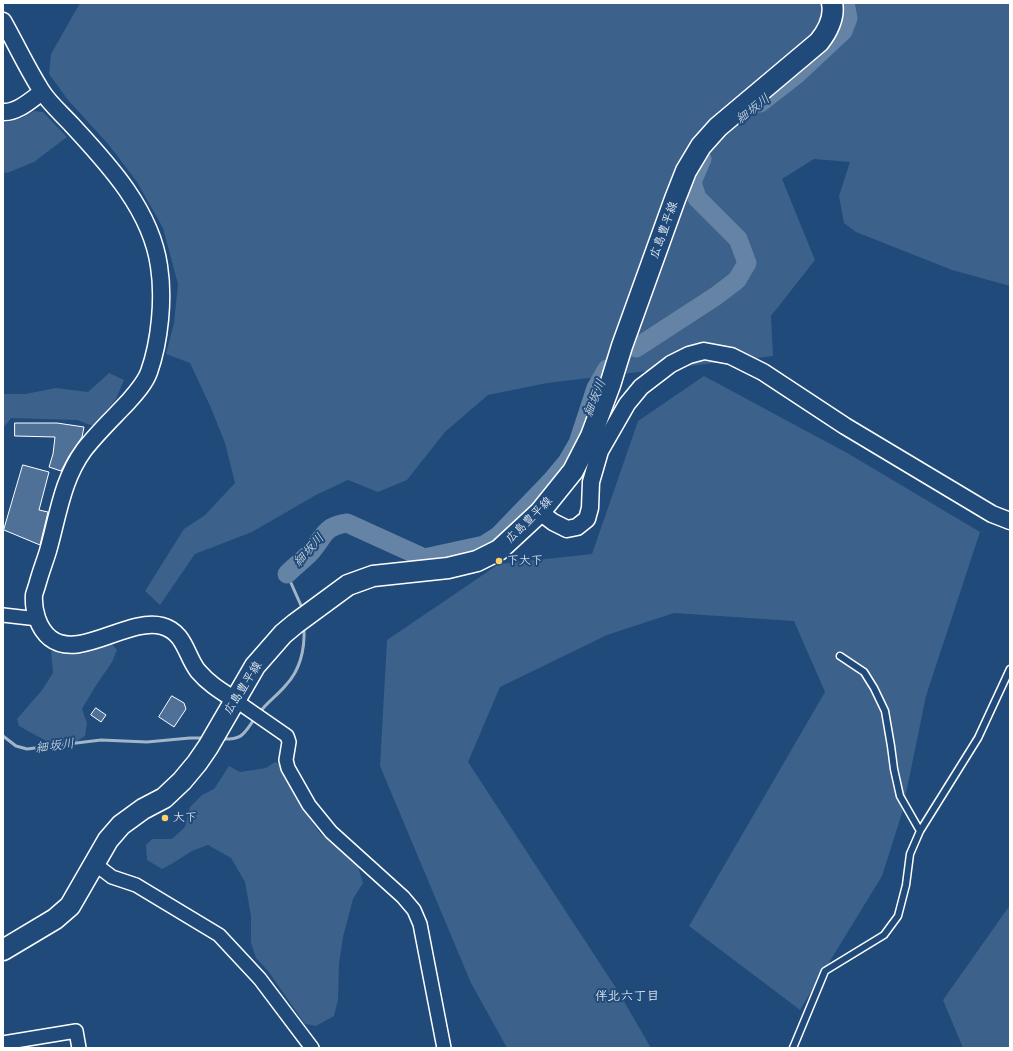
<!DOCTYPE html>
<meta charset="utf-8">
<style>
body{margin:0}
#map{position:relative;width:1013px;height:1051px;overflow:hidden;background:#1f4a7a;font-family:"Comic Neue",sans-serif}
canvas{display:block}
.frame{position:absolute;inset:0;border:4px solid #fff;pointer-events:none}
</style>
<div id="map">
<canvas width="1013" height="1051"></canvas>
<div class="frame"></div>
</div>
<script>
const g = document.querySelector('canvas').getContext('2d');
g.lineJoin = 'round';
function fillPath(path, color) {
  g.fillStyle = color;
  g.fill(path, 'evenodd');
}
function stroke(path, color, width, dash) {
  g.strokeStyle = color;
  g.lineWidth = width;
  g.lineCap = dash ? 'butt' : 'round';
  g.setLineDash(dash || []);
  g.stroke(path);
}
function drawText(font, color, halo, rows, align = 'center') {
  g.font = font + ' "Comic Neue","Klee One",sans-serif';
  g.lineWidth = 4;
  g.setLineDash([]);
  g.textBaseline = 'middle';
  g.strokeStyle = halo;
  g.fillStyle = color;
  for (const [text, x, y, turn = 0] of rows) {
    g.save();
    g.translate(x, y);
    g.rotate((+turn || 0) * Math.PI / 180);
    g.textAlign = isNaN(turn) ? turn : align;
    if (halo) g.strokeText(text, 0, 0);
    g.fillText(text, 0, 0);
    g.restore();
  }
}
fillPath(new Path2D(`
 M80 3H1010V286L952 270 856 232 844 223 839 196 850 162 814 159 782 179 815 260 771 316 773 356 547 383 488 395 445 432 407 480 378 492 348 480 316 495 252 532 195 554 160 605 145 591 184 529 205 515 235 483 225 443 211 408 190 363 166 354 174 323 178 284 163 228 137 182 109 145 68 100 49 74 51 54Z
 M34 111 43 112 67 137 34 162 7 173 3 172V123L22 118Z
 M109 373 124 380 116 399 93 426 77 420 11 418 5 426H3V394H25L56 388 88 392Z
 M704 376 849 454 980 532 926 696 902 813 882 876 800 1010 689 926 825 692 794 621 674 613 607 635 500 687 468 762 618 991 651 1048H507L471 983 380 766 387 640 499 564 592 554 638 421Z
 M111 643 117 650 112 662 95 687 82 709 87 723 85 736 69 746 46 741 19 726 17 719 42 690 53 673 51 652 54 647 72 652 88 650Z
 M275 762 282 765 286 778 302 808 319 832 358 867 363 883 353 899 343 937 339 964 338 1000 334 1016 316 1026 305 1024 268 971 256 958 251 943V916L245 882 231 858 208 845 192 851 173 863 162 869 147 860 146 845 152 839H172L185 827 190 807 202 795 214 789 229 766 240 772 266 768Z
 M1010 905V1048H963L943 1000Z`), '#3c618b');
stroke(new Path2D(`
 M287 574 303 610
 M260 712C267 702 278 695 286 685 301 669 305 649 304 627
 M3 736 16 746 27 749 101 740 147 742 190 738H205
 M220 739C243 740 243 735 255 718`), '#a3b5c8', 3);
stroke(new Path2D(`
 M760 103 796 75 843 31 848 18 845 3
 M636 348 716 296 737 280 747 263 738 239 697 198 692 182 702 159
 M287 574C294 567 303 560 310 553 324 538 323 526 347 523L424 558 484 545 498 536 551 481 567 462 578 443 596 388 607 369`), '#6583a4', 19);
const building = new Path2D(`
 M15 423H57L84 427 82 437 69 456 61 471 49 467 53 454 55 437 15 436Z
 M23 465 49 472 39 510 48 512 40 545 4 530Z
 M172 696 184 703 186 709 174 727 159 717Z
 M96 708 106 715 101 722 91 715Z`);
fillPath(building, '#507197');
stroke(building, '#fff', 1);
const service = new Path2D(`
 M840 656 864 672 874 688 885 711 891 746 894 769 900 796 920 831
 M793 1048 825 971 884 935 898 916 906 885 910 854 920 831 978 738 1010 669`);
const minor = new Path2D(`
 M3 615 38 619
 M235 700 287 736 289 742 286 760 288 768 309 805 331 832 403 897 414 910 420 924 444 1048
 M95 864 112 877 136 885 219 935 260 979 312 1048
 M3 1043 76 1031 79 1048`);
const tertiary = new Path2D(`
 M3 21C16 44 27 68 41 90 49 103 62 114 72 125 109 165 151 210 159 266 164 298 160 341 149 372 145 383 136 393 128 402 113 418 97 433 84 450 62 480 58 516 48 551 45 561 41 571 38 582 37 586 35 591 34 595 33 610 38 628 50 638 79 661 128 617 162 626 185 632 186 656 198 671 209 684 221 691 235 700
 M3 112C17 113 31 100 42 92
 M540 512 553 522 567 529 577 527 587 519 590 508 591 482 600 451 627 404 641 387 671 364 689 355 704 351 731 356 763 372 845 426 992 514 1010 521`);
const primary = new Path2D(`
 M3 950 55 919 70 906 108 840 121 825 143 809 164 798 182 781 197 763 208 747 255 666 283 634 295 624 348 585 373 576 448 568 477 561 499 550 540 512 573 471 591 436 610 385 622 346 675 199 686 171 701 146 718 127 819 42C827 32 835 17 832 3`);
stroke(service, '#fff', 9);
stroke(minor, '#fff', 16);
stroke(tertiary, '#fff', 19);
stroke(primary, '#fff', 23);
stroke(service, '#1f4a7a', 6);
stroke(minor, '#1f4a7a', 13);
stroke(tertiary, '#1f4a7a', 16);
stroke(primary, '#1f4a7a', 20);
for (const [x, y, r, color] of [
 [499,561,4,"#ffd166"],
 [165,818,4,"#ffd166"]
]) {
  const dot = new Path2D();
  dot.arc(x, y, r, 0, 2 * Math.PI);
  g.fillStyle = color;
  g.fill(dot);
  stroke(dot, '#1f4a7a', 1.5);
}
drawText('12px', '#fff', '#1f4a7a', [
 ["広島豊平線",664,230,-70],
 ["広島豊平線",529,520,-45],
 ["広島豊平線",243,688,-58]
]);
drawText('12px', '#fff', '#1f4a7a', [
 ["下大下",507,561],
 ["大下",173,818]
], 'left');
drawText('italic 13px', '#d8e0e8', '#1f4a7a', [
 ["細坂川",753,109,-38],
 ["細坂川",595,398,-68],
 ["細坂川",309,550,-48],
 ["細坂川",55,746,-7]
]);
drawText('13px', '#fff', '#1f4a7a', [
 ["伴北六丁目",627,996]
]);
</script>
